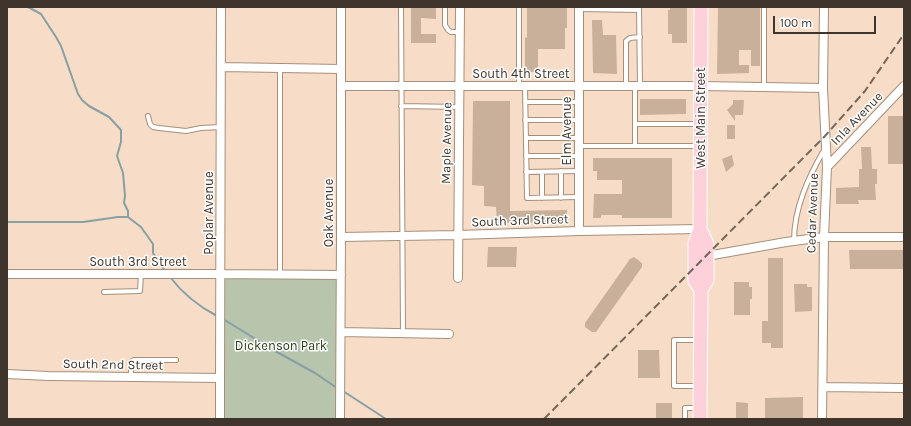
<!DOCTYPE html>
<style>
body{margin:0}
#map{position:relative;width:911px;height:426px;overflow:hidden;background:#f7ddc7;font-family:Karla,sans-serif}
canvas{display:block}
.frame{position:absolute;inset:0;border:8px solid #3f352c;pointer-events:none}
.scale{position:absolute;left:773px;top:16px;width:103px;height:18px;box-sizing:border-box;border:2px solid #3f352c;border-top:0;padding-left:5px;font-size:12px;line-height:14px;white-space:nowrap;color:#3f352c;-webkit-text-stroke:3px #fff;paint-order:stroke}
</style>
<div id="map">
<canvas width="911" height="426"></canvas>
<div class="frame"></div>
<div class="scale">100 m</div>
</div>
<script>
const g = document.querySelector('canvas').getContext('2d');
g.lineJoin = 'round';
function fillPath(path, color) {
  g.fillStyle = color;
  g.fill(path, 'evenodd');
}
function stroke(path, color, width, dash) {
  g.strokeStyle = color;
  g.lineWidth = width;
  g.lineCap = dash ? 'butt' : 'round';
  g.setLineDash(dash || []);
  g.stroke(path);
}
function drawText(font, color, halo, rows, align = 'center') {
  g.font = font + ' Karla,sans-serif';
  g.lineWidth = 3;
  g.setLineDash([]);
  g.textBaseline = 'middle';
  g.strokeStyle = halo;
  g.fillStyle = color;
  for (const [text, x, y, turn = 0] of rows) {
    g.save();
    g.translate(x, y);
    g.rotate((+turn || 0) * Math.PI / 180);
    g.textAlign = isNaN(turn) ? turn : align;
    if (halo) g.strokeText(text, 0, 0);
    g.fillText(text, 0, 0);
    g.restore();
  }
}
fillPath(new Path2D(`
 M221 274 341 275 340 419H221Z`), '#b8c5ad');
stroke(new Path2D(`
 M28 7 41 14 56 37 61 46 78 94 82 100 89 106 109 117 121 130V142L117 156 123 173 125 196 124 203 128 211V217
 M7 222H83L118 217H128L141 227 153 244V253L165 271
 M170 277C183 294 198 306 217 316
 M223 319 275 351 315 373 337 388
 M343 391 386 419`), '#889fa3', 2);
fillPath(new Path2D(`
 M411 7H436V19L421 18V34H436V43H411Z
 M527 7H567V28H565V49H538V72H525V37L527 38Z
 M670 7H687V43H672V34H668V10H670Z
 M718 7H760V66H751V50H739V65H749V73L717 74Z
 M592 20H602L603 35H616L617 74 593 73Z
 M640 99H686V114L640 115Z
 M733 100H744L743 115H735V121L727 110 733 104Z
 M473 101H510V211L567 210V222L497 223 496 207 484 206V186L472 185Z
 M888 116H903V164H888Z
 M727 125H735V139H727Z
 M861 147H871L872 169H877V184H875L876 200H858L859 204H836V188L859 187V169H862Z
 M732 155 734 165 726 172 722 159Z
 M593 158H672V218H622V215H601V218H593L594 194H622V180H597V171H593Z
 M488 247H517L516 267H487Z
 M849 250H904V269H850Z
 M634 257 642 263V267L596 332H592L585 327V323L630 259Z
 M768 258H783V348H771V343H762V321H768Z
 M734 282H749V287H752V299H750V315H734Z
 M794 284H807V287H812V311L795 312Z
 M638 350H659L660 378H638Z
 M803 397V419H765V398Z
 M736 402 748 403V419H736Z
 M656 403H672V419H656Z`), '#c8b09a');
const service = new Path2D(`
 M401 7 403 333
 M445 7V25L448 30 451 32H460
 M639 7 640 86
 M579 9 639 10
 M280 68V275
 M519 86V7
 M525 86 527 198 579 197
 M626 86V41L630 38 640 37
 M764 87V7
 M525 102H579
 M401 106 459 107
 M148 116 150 124 153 127 159 128 186 131 201 128 221 127
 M525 120H579
 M635 124H698
 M526 138H579
 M579 146H698
 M635 146V86
 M526 156H579
 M526 172 579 171
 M542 172V198
 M561 198V171
 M794 241C794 208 808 178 824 150
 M104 292 140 291 141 274
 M131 377V362L134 360H176
 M698 386H674V340H699
 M685 419V408H698`);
const minor = new Path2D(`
 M222 67 341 69
 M342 86H701L823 88
 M827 167 904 86
 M579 231V7
 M341 237 458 235 579 231 700 229
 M707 256 786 242 824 237H904
 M7 274H221L341 275
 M458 278 460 7
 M341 332 449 334
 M7 374 48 376 220 378
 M823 387 904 388
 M220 419V378L221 7
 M340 419 341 237V7
 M822 419 824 237 827 167 823 88 824 7`);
const primary = new Path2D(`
 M701 290 695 281V243L700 229 701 7
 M700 419 701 290 707 280V244L700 229`);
stroke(service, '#a68f7a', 6);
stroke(minor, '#a68f7a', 10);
stroke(primary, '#fff', 15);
stroke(service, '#fff', 4);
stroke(minor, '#fff', 8);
stroke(primary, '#fed1da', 13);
stroke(new Path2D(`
 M544 419 825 136 865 91 904 34`), '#756659', 2, [8, 4]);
drawText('13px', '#3f352c', '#fff', [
 ["South 4th Street",521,74],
 ["West Main Street",701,118,-90],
 ["Inla Avenue",857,119,-46],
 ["Elm Avenue",567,131,-90],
 ["Maple Avenue",447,143,-89],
 ["Poplar Avenue",209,213,-90],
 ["Oak Avenue",329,213,-90],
 ["Cedar Avenue",813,213,-88],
 ["South 3rd Street",520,221,-2],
 ["South 3rd Street",138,262],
 ["South 2nd Street",113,365,1]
]);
drawText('13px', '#2a3f14', '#fff', [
 ["Dickenson Park",281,346]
]);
</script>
